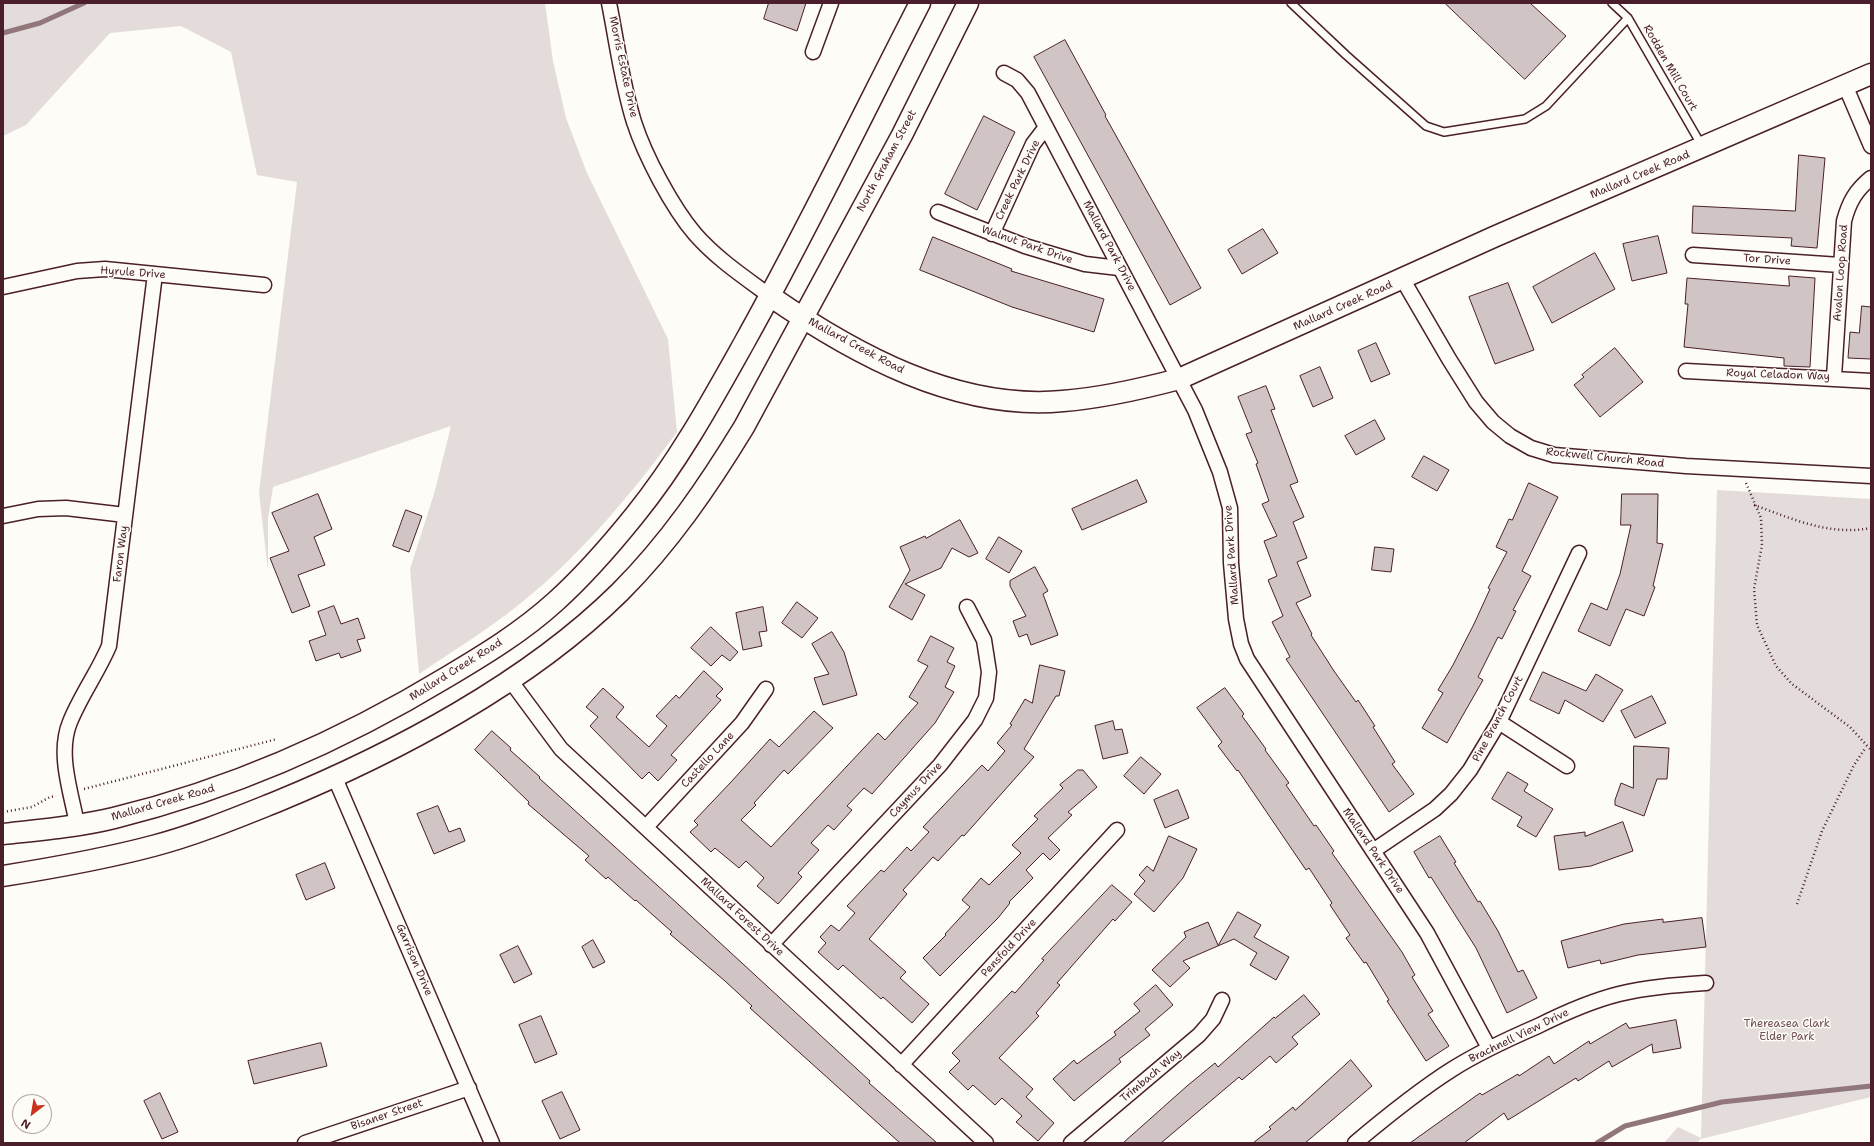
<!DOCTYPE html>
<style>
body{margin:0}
#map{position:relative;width:1874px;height:1146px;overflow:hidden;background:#fdfcf7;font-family:"Shantell Sans",sans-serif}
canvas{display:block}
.frame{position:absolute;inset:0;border:4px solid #4a1f2b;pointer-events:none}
.north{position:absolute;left:12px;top:1094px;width:40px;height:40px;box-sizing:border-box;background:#fdfcf7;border:1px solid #b5a4a5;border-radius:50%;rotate:211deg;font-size:11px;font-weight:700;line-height:16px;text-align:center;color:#4a1f2b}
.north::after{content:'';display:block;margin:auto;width:14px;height:18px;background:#c8321e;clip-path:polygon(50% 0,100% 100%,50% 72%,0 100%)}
</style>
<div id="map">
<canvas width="1874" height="1146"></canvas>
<div class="frame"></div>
<div class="north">N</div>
</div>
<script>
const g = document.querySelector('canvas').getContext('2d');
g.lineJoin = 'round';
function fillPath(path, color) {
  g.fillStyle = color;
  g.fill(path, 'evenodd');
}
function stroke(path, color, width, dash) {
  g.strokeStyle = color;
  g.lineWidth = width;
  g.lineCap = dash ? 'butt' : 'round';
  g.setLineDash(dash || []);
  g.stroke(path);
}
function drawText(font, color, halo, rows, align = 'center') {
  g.font = font + ' "Shantell Sans",sans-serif';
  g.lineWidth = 3;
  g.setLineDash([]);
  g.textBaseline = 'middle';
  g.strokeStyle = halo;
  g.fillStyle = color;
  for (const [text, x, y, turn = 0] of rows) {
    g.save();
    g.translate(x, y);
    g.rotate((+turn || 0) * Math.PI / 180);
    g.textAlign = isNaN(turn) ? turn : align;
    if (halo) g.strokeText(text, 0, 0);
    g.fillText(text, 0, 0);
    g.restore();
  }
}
fillPath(new Path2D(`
 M3 3H545L553 61 566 118 587 173 668 339 677 432C628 499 573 564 507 614 479 635 448 654 419 674L410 569 434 494 451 426 273 487 268 519V571L259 492 297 182 257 175 231 52 181 26 110 33 26 125 3 136Z
 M1717 490 1871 499V1097L1701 1139 1696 1143H1664L1678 1127 1701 1138Z`), '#e3dcda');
stroke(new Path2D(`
 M3 33 40 23 84 3
 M1597 1143 1625 1126 1722 1102 1871 1086`), '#91777b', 5);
const building = new Path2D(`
 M769 3H806L797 31 764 19Z
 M1445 3H1530L1566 36 1525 79Z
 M1065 40 1106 115 1105 116 1201 288 1170 305 1034 57Z
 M984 116 1015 132 977 210 945 194Z
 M1799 155 1825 158 1817 248 1791 246 1792 238 1692 233 1693 206 1795 211Z
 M1263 229 1278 253 1242 274 1228 250Z
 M1658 236 1667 273 1632 281 1623 244Z
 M933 237 1012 269 1011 271 1104 299 1094 332 1012 307 920 270Z
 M1595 253 1615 289 1552 323 1533 287Z
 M1789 276 1815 278 1810 367 1784 366V358L1684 347 1688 304H1685L1687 278 1789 286Z
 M1508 283 1534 350 1495 364 1469 297Z
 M1862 306 1871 307V359L1848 358 1850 332 1859 333Z
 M1376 343 1390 374 1371 382 1358 351Z
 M1615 348 1643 382 1600 417 1574 385 1584 377 1582 375Z
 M1320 367 1333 398 1313 407 1300 376Z
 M1266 386 1275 409 1271 410 1298 482 1290 485 1304 517 1293 522 1307 558 1297 562 1311 596 1296 603 1312 634 1311 635 1334 671 1356 702 1358 700 1375 726 1373 727 1395 762 1392 764 1414 794 1389 812 1286 659 1290 657 1272 622 1283 616 1268 580 1277 576 1264 541 1277 536 1262 504 1269 501 1256 464 1258 463 1246 434 1252 432 1238 397Z
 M1375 420 1385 439 1356 455 1345 436Z
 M1424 456 1449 470 1437 491 1412 477Z
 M1137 480 1147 502 1082 530 1072 509Z
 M1529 483 1558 497 1522 571 1531 576 1513 610 1516 611 1502 639 1498 637 1478 677 1483 680 1447 743 1422 728 1443 693 1438 690 1453 665 1474 624 1490 589 1488 588 1507 552 1496 547 1509 519 1512 520Z
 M318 494 332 529 314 537 325 565 298 575 310 606 292 613 270 558 289 551 272 513Z
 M1622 494H1658L1657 543 1663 544 1653 586 1655 587 1644 616 1626 609 1610 646 1578 631 1591 603 1607 610 1620 574 1631 525H1621Z
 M406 510 422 516 409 552 393 546Z
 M960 520 978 553 969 557 952 548 941 568 905 584 925 595 912 620 889 607 910 570 900 547 925 536 926 538Z
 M999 537 1022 551 1009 573 986 559Z
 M1375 547 1394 549 1391 572 1372 570Z
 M1035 567 1048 591 1043 594 1058 635 1031 645 1027 634 1019 637 1013 621 1026 616 1010 586V581Z
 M797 602 818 618 802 638 782 623Z
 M334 606 341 624 358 618 365 638 357 640 361 651 341 658 339 653 316 661 309 641 326 635 318 612Z
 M763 607 767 631 759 632 762 646 743 650 736 613Z
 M711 627 738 652 730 661 722 655 711 666 691 648Z
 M832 632 844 652 857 695 823 705 814 678 829 674 812 644Z
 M931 636 954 648 947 662 955 666 945 687 954 692 935 723 872 794 864 788 847 806 852 810 834 830 828 825 811 843 819 850 798 873 802 877 778 904 757 886 764 878 746 861 739 868 715 848 711 852 690 832 698 825 694 821 731 782 770 739 779 747 814 711 833 728 788 774 784 770 754 803 756 805 741 820 771 847 878 733 885 740 918 703 909 697 928 666 918 661Z
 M1040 665 1065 671 1059 696H1056L1024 749 1034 757 964 836 962 835 938 861 933 857 903 890 907 894 869 939 906 972 900 978 929 1004 912 1023 883 997 881 999 843 965 838 970 818 952 826 943 820 937 831 925 839 931 855 913 847 906 881 870 884 872 907 847 911 851 929 832 923 827 982 765 988 771 1005 751 997 743 1012 725 1010 724 1025 699 1032 703Z
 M704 671 723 689 716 696 721 700 671 755 677 760 658 781 649 772 642 779 590 726 598 717 586 707 603 688 624 707 616 717 649 747 667 726 656 716 676 695 679 698Z
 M1543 672 1586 691 1596 674 1623 690 1603 722 1565 700 1559 714 1530 700Z
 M1225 688 1244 714 1242 716 1266 749 1265 750 1289 783 1286 785 1314 826 1316 825 1334 851 1332 853 1402 952 1415 975 1412 977 1433 1011 1428 1014 1449 1046 1426 1061 1387 1001 1389 1000 1366 962 1364 963 1346 938 1350 935 1330 905 1332 903 1309 868 1306 870 1238 770 1237 771 1218 746 1222 742 1197 708Z
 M1652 696 1666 723 1635 738 1621 711Z
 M1113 721 1115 730 1122 729 1128 753 1103 759 1095 726Z
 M492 731 511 748 510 750 540 777 539 778 679 905 870 1081 869 1083 937 1143H900L750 1008 752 1006 725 981 670 934 672 932 636 900 635 901 608 877 606 879 585 860 589 856 528 804 529 802 475 750Z
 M1634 746 1669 748 1667 779H1657L1644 816 1615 805V800L1621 783 1633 788Z
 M1141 757 1161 774 1144 794 1124 776Z
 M1078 770H1083L1097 787 1068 812 1072 815 1048 838 1060 850 1050 860 1043 853 1026 870 1033 878 1009 902 1010 903 998 918 940 976 923 958 946 935 945 934 970 907 962 900 981 878 989 885 1021 853 1012 845 1038 819 1034 816 1063 788 1060 785Z
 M1508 772 1528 784 1524 791 1553 809 1536 837 1517 826 1522 817 1492 799Z
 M1178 790 1189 818 1165 828 1154 800Z
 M438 806 449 832 460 828 465 841 434 854 417 814Z
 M1623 822 1633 851 1591 866 1559 870 1554 836 1585 832V836Z
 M1169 836 1197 849 1183 878 1154 912 1134 894 1145 881 1139 875 1147 866 1153 871Z
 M1440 836 1456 862 1454 863 1478 902 1480 901 1498 931 1518 972 1523 970 1537 998 1507 1013 1476 948 1431 877 1429 878 1414 852Z
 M325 863 335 888 306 900 296 875Z
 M1112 885 1132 902 1115 921 1113 919 1057 983 1060 985 1036 1013 1039 1016 999 1058 1033 1089 1026 1097 1054 1123 1038 1141 1016 1122 1022 1116 1002 1098 995 1105 973 1085 968 1090 949 1072 960 1061 952 1053 1012 991 1015 993 1044 960 1042 959Z
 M1238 912 1261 925 1254 937 1289 957 1276 980 1250 965 1257 953 1234 939 1183 961 1190 968 1170 987 1152 970 1186 937 1184 932 1208 922 1218 945Z
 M1702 918 1706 947 1638 955 1601 964 1600 960 1568 968 1561 941 1624 924 1663 919V922Z
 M593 940 605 962 593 968 582 947Z
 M518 946 532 974 514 983 500 955Z
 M1156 985 1173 1005 1145 1029 1150 1035 1119 1059 1121 1062 1074 1101 1053 1079 1074 1060 1077 1064 1116 1035 1114 1032 1140 1011 1134 1004Z
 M1304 995 1320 1014 1292 1037 1298 1044 1276 1063 1270 1056 1242 1080 1239 1077 1161 1143H1123L1187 1086 1215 1063 1218 1067 1274 1017 1275 1018Z
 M541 1016 557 1054 535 1063 519 1025Z
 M1676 1020 1681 1048 1653 1053 1652 1044 1612 1067 1609 1061 1578 1081 1576 1078 1508 1120 1504 1113 1464 1143H1410L1480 1093 1482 1095 1518 1074 1519 1076 1549 1056 1554 1064 1589 1041 1590 1044 1626 1023 1629 1028Z
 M321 1043 327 1066 254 1084 248 1061Z
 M1351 1060 1372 1086 1311 1138 1305 1143H1253L1271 1129 1269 1127 1293 1107 1295 1110Z
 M562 1092 580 1130 560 1139 542 1101Z
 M160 1093 178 1132 162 1139 144 1101Z`);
fillPath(building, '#d0c5c4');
stroke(building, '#4a1f2b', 1);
const service = new Path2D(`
 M1291 3 1346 55 1426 126 1444 132 1525 119 1546 106 1628 18
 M1612 3 1628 18 1702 146`);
const minor = new Path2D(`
 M609 3C617 43 622 84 634 122 645 156 672 207 695 234 717 259 744 277 770 296
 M813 52 831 3
 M1004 73 1017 80 1028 93 1195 410 1220 472 1230 508 1231 563 1236 619 1241 644 1247 659 1427 933 1489 1048
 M1845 85 1871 146
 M938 212 1025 246 1085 264 1119 268
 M992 234 1033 144 1046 127
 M1693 255 1840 265
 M1403 280 1449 359 1476 402 1493 422 1510 436 1531 448 1554 455 1686 466 1871 476
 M3 287 77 271 105 269 264 285
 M1686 371 1871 381
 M1834 377 1844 221C1849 202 1856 190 1871 178
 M3 516 38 509 66 508 125 515
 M510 680 561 749 986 1143
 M1499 722 1567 766
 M335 778 492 1143
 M77 824C71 792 57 753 70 722 81 695 98 672 109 646L155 274
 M646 827 742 723 766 689
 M1373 851 1435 809 1451 794 1470 770 1499 722 1579 553
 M771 945 940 765 975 720 986 698 989 672 984 640 967 607
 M901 1065 1117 830
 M305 1143 469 1088
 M1071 1143 1199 1035 1213 1019 1222 1000
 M1355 1143C1386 1117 1418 1091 1451 1070 1479 1052 1508 1039 1538 1026 1564 1013 1591 1001 1619 994 1647 987 1677 985 1706 983`);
const secondary = new Path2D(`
 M770 296C854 354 957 411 1063 401 1102 398 1141 389 1179 379L1496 236 1871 74
 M3 834C39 830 78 827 114 818 232 789 343 740 447 677 484 655 522 632 555 602 584 576 610 546 635 515 678 462 711 402 744 343 806 232 862 116 920 3
 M3 876C53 868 104 859 153 846 195 835 236 818 276 802 395 753 528 683 620 592 669 543 708 486 744 427L902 135 968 3`);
stroke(service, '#4a1f2b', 10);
stroke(minor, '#4a1f2b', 17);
stroke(secondary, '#4a1f2b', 23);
stroke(new Path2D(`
 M1746 483 1761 518 1762 545 1754 589 1757 625 1776 666 1792 684 1850 727 1871 750
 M1754 505C1793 519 1829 536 1871 528
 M84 789 277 739
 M3 812 32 807 50 797 56 796
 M1797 904 1822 831 1854 765 1866 747`), '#4a1f2b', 2.5, [1, 3]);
stroke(service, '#fdfcf7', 7);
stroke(minor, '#fdfcf7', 14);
stroke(secondary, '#fdfcf7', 20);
drawText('11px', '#4a1f2b', '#fdfcf7', [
 ["Morris Estate Drive",623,67,78],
 ["Rodden Mill Court",1670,68,60],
 ["North Graham Street",887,161,-62],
 ["Mallard Creek Road",1640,175,-23],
 ["Creek Park Drive",1018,180,-64],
 ["Walnut Park Drive",1027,245,19],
 ["Mallard Park Drive",1109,246,62],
 ["Tor Drive",1767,260,4],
 ["Hyrule Drive",133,273,4],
 ["Avalon Loop Road",1841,273,-86],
 ["Mallard Creek Road",1343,306,-24],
 ["Mallard Creek Road",856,346,28],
 ["Royal Celadon Way",1778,375,2],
 ["Rockwell Church Road",1605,458,6],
 ["Faron Way",121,554,-83],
 ["Mallard Park Drive",1232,555,-94],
 ["Mallard Creek Road",456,670,-32],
 ["Pine Branch Court",1498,719,-62],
 ["Castello Lane",708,760,-47],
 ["Caymus Drive",916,790,-47],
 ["Mallard Creek Road",163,803,-16],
 ["Mallard Park Drive",1373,851,56],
 ["Mallard Forest Drive",742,917,43],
 ["Pensfold Drive",1009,948,-47],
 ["Garrison Drive",414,960,67],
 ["Brachnell View Drive",1519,1036,-26],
 ["Trimbach Way",1151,1076,-40],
 ["Bisaner Street",387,1115,-19]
]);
drawText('11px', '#704e57', '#fdfcf7', [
 ["Thereasea Clark",1787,1024],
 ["Elder Park",1787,1037]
]);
</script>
